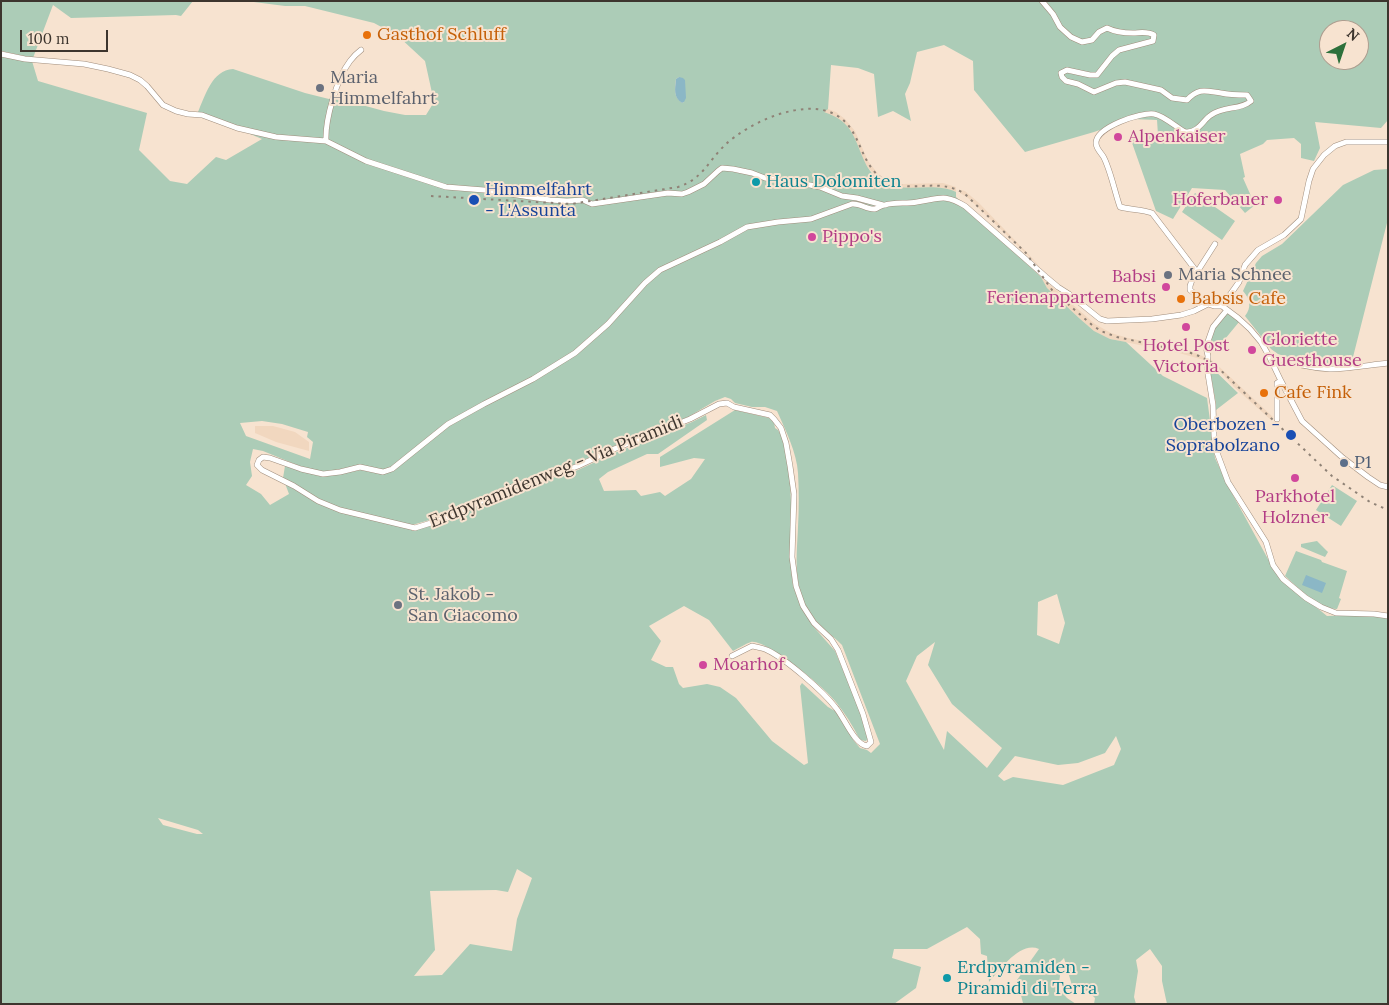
<!DOCTYPE html>
<style>
body{margin:0}
#map{position:relative;width:1389px;height:1005px;overflow:hidden;background:#f7e3d0;font-family:Lora,serif}
canvas{display:block}
.frame{position:absolute;inset:0;border:2px solid #3d352e;pointer-events:none}
.north{position:absolute;left:1319px;top:20px;width:50px;height:50px;box-sizing:border-box;background:#f7e3d0;border:1px solid #ad9d8f;border-radius:50%;rotate:41deg;font-size:14px;font-weight:700;line-height:20px;text-align:center;color:#3d352e}
.north::after{content:'';display:block;margin:auto;width:18px;height:22px;background:#2d703b;clip-path:polygon(50% 0,100% 100%,50% 72%,0 100%)}
.scale{position:absolute;left:20px;top:30px;width:88px;height:22px;box-sizing:border-box;border:2px solid #3d352e;border-top:0;padding-left:6px;font-size:15px;line-height:18px;white-space:nowrap;color:#3d352e;-webkit-text-stroke:4px #f7e3d0;paint-order:stroke}
</style>
<div id="map">
<canvas width="1389" height="1005"></canvas>
<div class="frame"></div>
<div class="north">N</div>
<div class="scale">100 m</div>
</div>
<script>
const g = document.querySelector('canvas').getContext('2d');
g.lineJoin = 'round';
function fillPath(path, color) {
  g.fillStyle = color;
  g.fill(path, 'evenodd');
}
function stroke(path, color, width, dash) {
  g.strokeStyle = color;
  g.lineWidth = width;
  g.lineCap = dash ? 'butt' : 'round';
  g.setLineDash(dash || []);
  g.stroke(path);
}
function drawText(font, color, halo, rows, align = 'center') {
  g.font = font + ' Lora,serif';
  g.lineWidth = 4;
  g.setLineDash([]);
  g.textBaseline = 'middle';
  g.strokeStyle = halo;
  g.fillStyle = color;
  for (const [text, x, y, turn = 0] of rows) {
    g.save();
    g.translate(x, y);
    g.rotate((+turn || 0) * Math.PI / 180);
    g.textAlign = isNaN(turn) ? turn : align;
    if (halo) g.strokeText(text, 0, 0);
    g.fillText(text, 0, 0);
    g.restore();
  }
}
fillPath(new Path2D(`
 M815 107 828 109 836 112 845 119 855 131 868 161 879 175 890 181 902 184 943 183 956 187V192L948 189 899 188 881 181 870 170 864 162 852 133Z
 M961 190 965 191 979 203 1034 260 1040 267 968 198 960 193Z
 M1041 277 1095 324 1111 333 1128 338 1189 350 1213 361 1273 417 1271 420 1234 387 1218 369 1204 360 1179 353 1110 339 1094 331 1079 318 1047 288Z
 M255 426H273L295 432 309 442V451L276 442 255 433Z`), '#f1d7bf');
fillPath(new Path2D(`
 M1 1H193L181 16 176 15 71 18 53 5 33 58 1 51Z
 M246 1H1388V120L1381 128 1315 122 1320 148 1314 161 1301 158V144L1294 138 1267 140 1263 144 1240 154 1245 177 1243 178 1255 205 1245 213 1225 190 1192 188 1173 219 1156 211 1131 140 1142 137 1158 135 1157 120 1132 119 1094 132 1025 152 974 90 973 61 944 45 917 52 910 83 905 94 911 121 893 111 878 117 874 74 858 68 831 65 828 109 824 112C833 115 841 119 847 126 861 142 861 169 881 181 905 195 932 181 956 192V197L1041 277 1047 288 1079 318 1094 331 1110 339 1126 342 1163 376 1207 398 1215 458 1228 486 1268 559 1279 577 1327 616 1388 614V1004H1167L1162 981V966L1150 949 1136 960 1138 971 1134 997 1136 1004H1094L1095 998 1089 992 1079 987 1073 989 1064 958 1058 964 1060 976 1058 988 1067 998 1076 1004H1021L1023 1003 1017 980 1039 949C1020 941 1001 969 989 982L987 956 981 954 980 939 967 927 927 949H894L892 958 921 967 916 988 894 1004H4L1 1002V55L32 61 38 81 147 113 139 150 170 181 187 184 216 157 226 160 262 139 198 112C205 96 212 70 233 69L305 93 329 99H340L384 111 405 115H426L434 102 425 61 398 36 374 23 305 6H285ZM1329 30H1359V60H1329ZM679 77 684 102 682 103C673 97 675 88 676 79ZM725 397 731 399 735 403 752 407H765L777 411C785 429 797 453 798 473 799 490 799 509 798 527 797 553 793 581 806 606 814 623 829 632 842 645L880 744 871 753 867 750 860 748 854 741 847 728 835 711 828 707 802 683 800 686 808 763 804 765 772 741 736 698 720 687 707 684 683 688 679 684 673 667H666L651 660 661 641 649 626 684 606 709 620 733 651C739 648 745 644 751 642 766 639 825 688 835 701 845 713 853 726 860 740L866 741 868 738 861 713 835 651 812 625 801 606 793 586 790 558 791 503 790 478 786 452 782 437 778 430 775 428 774 422 769 418 735 410 660 457V467L694 458 705 459 691 479 665 496 660 492 641 496 636 490 604 491 599 479 608 472 647 454H658L707 420 706 415 692 422 617 452 567 475 545 479 510 491 450 519 412 531V525L447 515 501 489 564 469 616 445 688 417 715 401ZM262 421 282 424 308 432 307 437 313 442 310 459 246 436 240 423ZM253 449 263 451 302 467 323 472 359 466 379 470 381 474 361 470 323 477 285 466 283 478 289 494 270 505 261 494 246 485 252 476 250 462ZM1057 594 1065 623 1059 644 1037 635 1038 602ZM935 642 928 665 952 704 1002 748 987 768 947 731 944 750 906 681 917 656ZM1116 736 1121 749 1114 765 1063 785 1013 777 1004 781 998 776 1015 756 1058 765 1078 763 1105 753ZM158 818 198 830 203 834H197L163 825ZM517 869 532 878 517 919 512 951 470 944 442 975 414 976 435 950 430 891 496 890 508 892Z
 M1388 169V219L1353 357 1347 363 1338 364 1302 362 1278 354 1271 349 1245 316C1252 307 1250 299 1243 291L1256 263 1262 256 1282 244 1343 185 1374 170Z
 M1195 193 1235 221 1222 240 1182 212Z
 M1227 312 1239 322 1225 339 1208 349C1207 335 1218 322 1227 312Z
 M1209 365 1238 393 1216 410V404Z
 M1332 485 1357 501 1341 526 1316 510Z
 M1317 541 1328 552 1325 557 1301 547V544Z
 M1296 551 1321 560 1322 562 1347 571 1339 598 1341 599 1337 609C1320 609 1298 588 1285 576Z`), '#acccb7');
fillPath(new Path2D(`
 M679 77 683 78 685 80 686 98 684 102 682 103C673 97 675 89 676 79Z
 M1306 575 1326 583 1322 593 1302 585Z`), '#8bb7c6');
const minor = new Path2D(`
 M1042 1 1053 14 1060 27 1071 37 1082 42 1092 40 1099 32 1107 28C1115 32 1124 33 1133 33 1140 33 1147 31 1154 35L1153 41 1119 50 1112 56 1097 75H1090L1067 70 1061 73 1062 77 1066 81 1078 84 1094 92 1116 83 1125 82 1161 90 1172 98 1187 100C1199 87 1206 91 1221 93 1230 95 1238 95 1247 95L1251 101C1241 110 1223 106 1211 115 1203 120 1199 132 1187 132 1182 133 1166 116 1154 114 1141 112 1096 127 1096 143 1096 148 1100 152 1103 156 1110 168 1115 193 1120 207 1131 210 1142 209 1152 213L1197 272
 M1 54 25 59 84 64 108 69 130 75 140 80 147 86 163 105 176 111 188 114 202 115 237 128 276 137 326 141 366 161 446 187 484 190 550 200 567 201 583 200 592 204 668 193 682 194 688 192 704 184 718 171 722 168 733 169 752 173 765 178 810 185 820 187 842 196 857 198 883 205
 M326 141C325 119 337 78 350 61 353 57 357 53 361 50
 M1215 244 1192 280 1190 286V290L1208 304 1214 306H1222L1238 318 1250 329 1261 342 1269 356 1281 381 1302 421 1343 458 1368 477 1380 485 1388 487
 M1222 306 1239 282 1245 265 1258 250 1284 235 1301 219 1309 181 1313 169 1324 155 1335 146 1346 142H1388
 M1227 310 1213 327 1206 347 1208 356 1207 368 1213 405 1214 436 1216 450 1228 482 1266 542 1273 565 1283 579 1306 598 1321 607 1336 613 1374 614 1388 616
 M1269 356C1289 363 1309 368 1330 369 1349 369 1369 365 1388 363
 M1277 419V383L1281 381
 M732 656 752 646C757 647 763 648 767 650 786 659 823 691 836 708 845 719 854 744 867 746L871 742 863 714 838 650 831 639 814 623 803 606 796 586 792 557 794 494 790 466 786 443 781 428 774 419 770 415 734 407 727 403 719 404 690 419 614 449 578 466 565 471 544 475 504 490 450 517 415 528 340 510 318 501 294 486 262 470 257 465 259 460 263 457 270 458 301 469 323 474 340 472 360 467 383 472 392 469 448 424 484 404 533 379 575 353 608 324 645 283 660 270 720 242 747 227 778 222 811 219 852 204C860 203 867 210 875 209 878 208 881 205 885 205 895 202 906 204 917 202 939 199 944 193 965 206L1046 277 1058 287 1069 294 1100 319 1107 321 1152 319 1181 315 1194 311 1208 304`);
stroke(minor, '#a08d7c', 6);
stroke(minor, '#fff', 5);
stroke(new Path2D(`
 M431 196 571 204 678 187C703 179 708 161 725 145 749 122 805 97 836 115 862 129 859 166 885 180 911 195 937 176 965 194L1026 253 1052 290 1092 325 1101 331 1117 337 1191 353 1199 356 1213 363 1332 476 1370 502 1388 510`), '#8f8276', 2, [2.5, 5]);
for (const [x, y, r, color] of [
 [367,35,5,"#e8710a"],
 [320,88,5,"#6b7280"],
 [1118,137,5,"#d1479c"],
 [756,182,5,"#0f9aa8"],
 [474,200,6,"#1a4fb4"],
 [1278,200,5,"#d1479c"],
 [812,237,5,"#d1479c"],
 [1168,275,5,"#6b7280"],
 [1166,287,5,"#d1479c"],
 [1181,299,5,"#e8710a"],
 [1186,327,5,"#d1479c"],
 [1252,350,5,"#d1479c"],
 [1264,393,5,"#e8710a"],
 [1291,435,6,"#1a4fb4"],
 [1344,463,5,"#5c6f8a"],
 [1295,478,5,"#d1479c"],
 [398,605,5,"#6b7280"],
 [703,665,5,"#d1479c"],
 [947,978,5,"#0f9aa8"]
]) {
  const dot = new Path2D();
  dot.arc(x, y, r, 0, 2 * Math.PI);
  g.fillStyle = color;
  g.fill(dot);
  stroke(dot, '#f7e3d0', 2);
}
drawText('18px', '#c56008', '#f7e3d0', [
 ["Gasthof Schluff",377,35],
 ["Babsis Cafe",1191,299],
 ["Cafe Fink",1274,393]
], 'left');
drawText('18px', '#5b616d', '#f7e3d0', [
 ["Maria",330,78],
 ["Himmelfahrt",330,99],
 ["Maria Schnee",1178,275],
 ["St. Jakob -",408,595],
 ["San Giacomo",408,616]
], 'left');
drawText('18px', '#b23c85', '#f7e3d0', [
 ["Alpenkaiser",1128,137],
 ["Hoferbauer",1268,200,"right"],
 ["Pippo's",822,237],
 ["Babsi",1156,277,"right"],
 ["Ferienappartements",1156,298,"right"],
 ["Gloriette",1262,340],
 ["Guesthouse",1262,361],
 ["Hotel Post",1186,346,"center"],
 ["Victoria",1186,367,"center"],
 ["Parkhotel",1295,497,"center"],
 ["Holzner",1295,518,"center"],
 ["Moarhof",713,665]
], 'left');
drawText('18px', '#0d838f', '#f7e3d0', [
 ["Haus Dolomiten",766,182],
 ["Erdpyramiden -",957,968],
 ["Piramidi di Terra",957,989]
], 'left');
drawText('18px', '#164399', '#f7e3d0', [
 ["Himmelfahrt",485,190],
 ["- L'Assunta",485,211],
 ["Oberbozen -",1280,425,"right"],
 ["Soprabolzano",1280,446,"right"]
], 'left');
drawText('18px', '#4e5e75', '#f7e3d0', [
 ["P1",1354,463]
], 'left');
drawText('18px', '#3d352e', '#f7e3d0', [
 ["Erdpyramidenweg - Via Piramidi",556,472,-22]
]);
</script>
